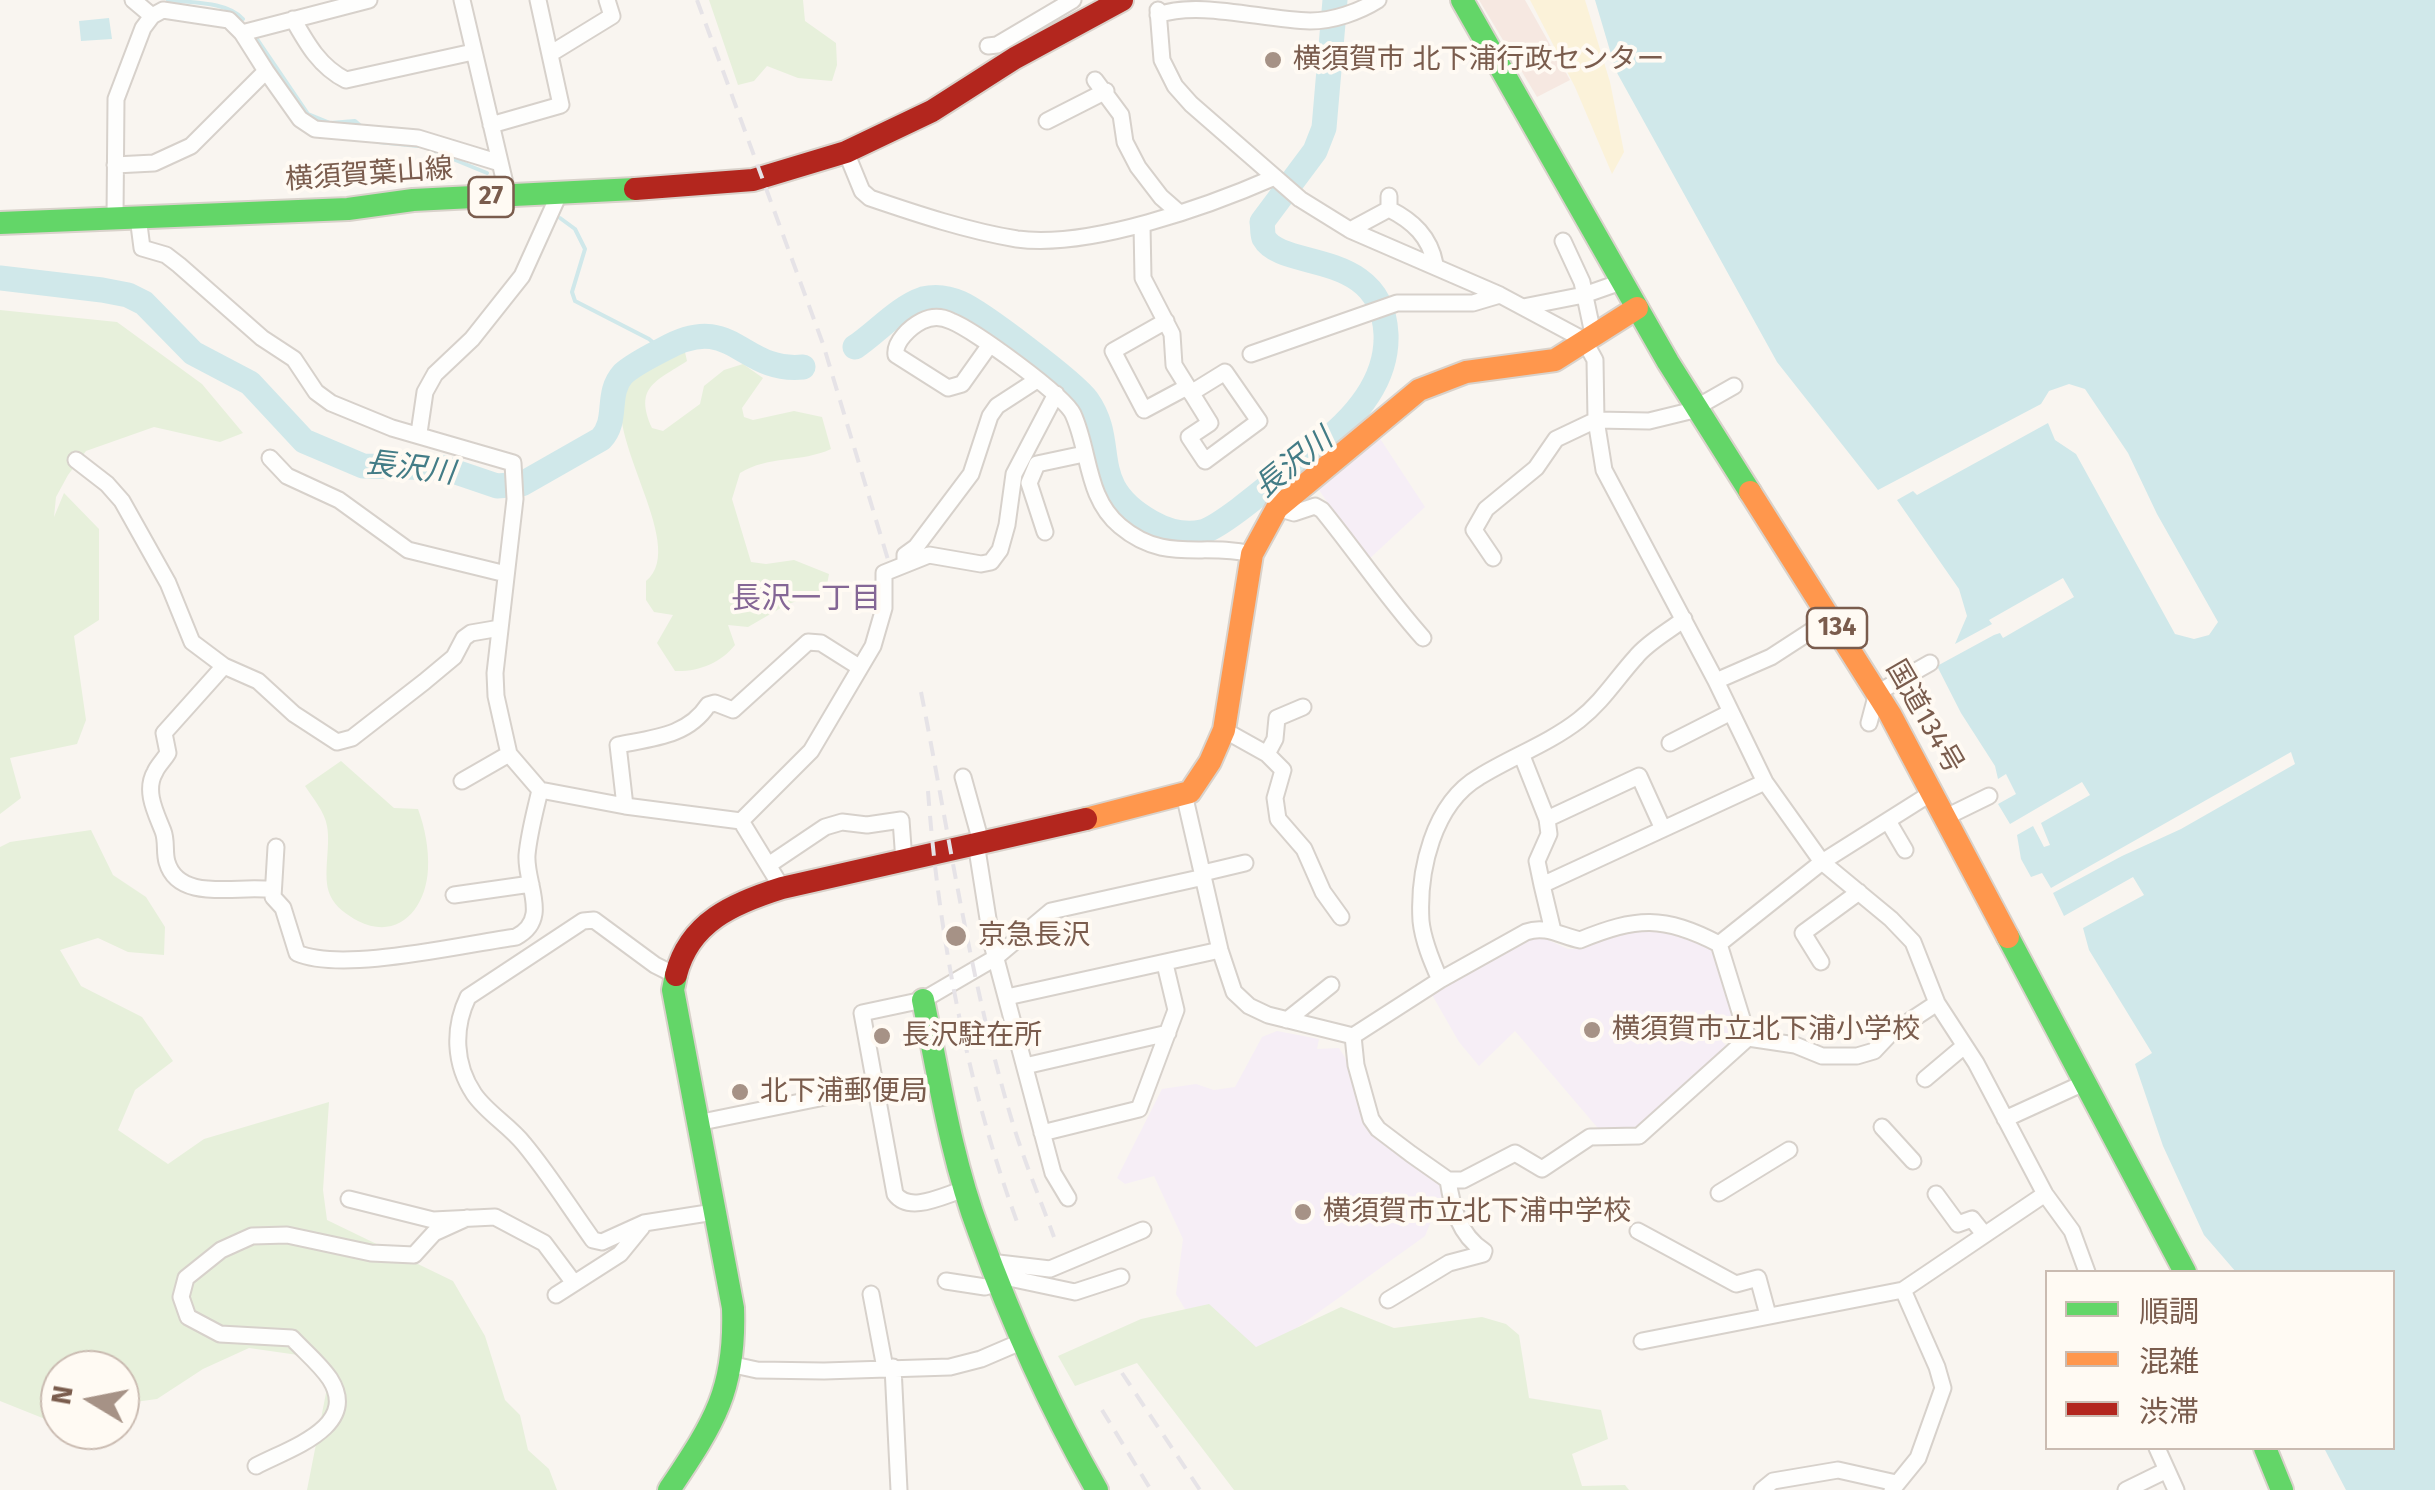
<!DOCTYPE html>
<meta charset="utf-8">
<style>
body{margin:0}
#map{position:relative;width:2435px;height:1490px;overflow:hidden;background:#f9f5f0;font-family:"Fira Sans","Noto Sans JP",sans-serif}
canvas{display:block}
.legend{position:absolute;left:2045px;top:1270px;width:350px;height:180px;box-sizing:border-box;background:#fffaf3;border:2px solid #cabbb1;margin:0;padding:12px 18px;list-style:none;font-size:30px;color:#7a5c4d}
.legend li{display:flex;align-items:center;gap:20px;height:50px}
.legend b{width:50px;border:2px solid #cabbb1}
.north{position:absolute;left:40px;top:1350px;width:100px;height:100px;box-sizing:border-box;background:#fffaf3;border:2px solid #cabbb1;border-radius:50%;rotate:280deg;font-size:28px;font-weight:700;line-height:40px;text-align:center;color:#7a5c4d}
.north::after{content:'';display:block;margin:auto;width:35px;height:45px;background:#a69286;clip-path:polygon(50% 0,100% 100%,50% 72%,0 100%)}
</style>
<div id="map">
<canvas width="2435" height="1490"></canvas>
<ul class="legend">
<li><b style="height:12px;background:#63d668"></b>順調</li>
<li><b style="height:12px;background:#ff974d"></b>混雑</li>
<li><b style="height:12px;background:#b3261e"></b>渋滞</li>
</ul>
<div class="north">N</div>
</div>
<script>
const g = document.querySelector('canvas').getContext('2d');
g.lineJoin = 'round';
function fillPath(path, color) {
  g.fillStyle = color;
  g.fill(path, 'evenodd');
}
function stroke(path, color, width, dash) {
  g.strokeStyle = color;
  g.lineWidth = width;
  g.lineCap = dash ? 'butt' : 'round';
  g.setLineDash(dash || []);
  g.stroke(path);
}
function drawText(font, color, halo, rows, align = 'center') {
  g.font = font + ' "Fira Sans","Noto Sans JP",sans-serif';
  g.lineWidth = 8;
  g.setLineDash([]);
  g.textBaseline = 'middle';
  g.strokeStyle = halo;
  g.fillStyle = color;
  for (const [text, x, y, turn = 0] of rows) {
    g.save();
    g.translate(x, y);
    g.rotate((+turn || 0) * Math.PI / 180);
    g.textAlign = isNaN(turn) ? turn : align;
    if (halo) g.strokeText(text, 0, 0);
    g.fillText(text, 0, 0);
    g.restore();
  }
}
fillPath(new Path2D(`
 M1479 0H1525L1570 80 1537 97Z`), '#f6e8e1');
fillPath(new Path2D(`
 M1379 437 1425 507 1367 561 1317 487Z
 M1623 927 1672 933 1708 946 1724 972 1738 1011 1732 1029 1721 1040 1729 1049 1641 1133H1602L1515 1031 1479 1066 1459 1042 1431 993 1535 934 1568 949H1577Z
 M1277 1031 1319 1039 1317 1049 1339 1048 1357 1077 1372 1130 1445 1188 1425 1236 1252 1360 1218 1364 1176 1294 1183 1239 1154 1176 1125 1184 1117 1178 1162 1089 1196 1084 1214 1090 1235 1087 1262 1037Z`), '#f6eef6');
fillPath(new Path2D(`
 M709 0H803L805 21 836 43 837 65 832 81 798 78 767 66 754 81 738 85Z
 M0 310 117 322 202 384 243 433 220 442 154 427 86 451 68 475 56 497 54 517 64 493 99 529V620L74 636 86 720 77 744 10 758 21 798 0 814Z
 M685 352 687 361C655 382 634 387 652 428L663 431 700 404 704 386 724 370 743 364 763 378 742 408 744 417 753 420 794 411 822 417 831 449C801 463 769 455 740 473L732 499 751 562 766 564 794 560 829 574 826 590 786 605 748 627 728 625 735 645C721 663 698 672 675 671L657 643 673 615 654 612 646 600V581C692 545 592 424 629 381 643 366 667 359 685 352Z
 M341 761 394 808 418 809C425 828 429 849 428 869 426 909 398 941 358 921 347 915 335 907 330 895 322 876 331 847 327 826 325 812 312 797 305 786Z
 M91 830 113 875 146 897 165 927 164 955 128 952 98 938 60 950 81 986 142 1017 173 1061 135 1090 118 1130 168 1164 204 1139 329 1102 323 1190 327 1220 453 1281 485 1336 505 1400 520 1415 528 1450 549 1469 557 1490H307L327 1388 298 1355 249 1348 203 1369 157 1399 120 1404V1370H60V1425L0 1401V847L10 842Z
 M1209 1304 1256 1347 1341 1307 1394 1328 1482 1317 1506 1324 1519 1335 1529 1398 1601 1410 1608 1439 1572 1454 1582 1486 1625 1485 1629 1490H1234L1137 1363 1075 1386 1058 1356 1141 1319Z`), '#e7f0db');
fillPath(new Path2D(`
 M1530 0H1585L1610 82 1624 152 1612 174 1575 87Z`), '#fbf2d9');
fillPath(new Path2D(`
 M1595 0H2435V1490H2346L2324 1448H2392V1272H2236L2204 1235 2163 1146 2135 1064 2152 1053 2089 950 2083 928 2144 895 2133 877 2064 916 2053 893 2122 856 2181 829 2295 764 2291 752 2051 888 2042 873 2031 877 2021 859 2017 835 2033 826 2044 847 2050 845 2041 823 2090 795 2082 782 2010 824 1998 804 2016 794 2006 774 1998 779 1995 766 1961 713 1937 666 1994 635 2000 633 2003 638 2074 597 2063 578 1989 620 1992 624 1955 644 1967 616 1959 589 1897 500 1913 491 1917 495 2048 423 2055 440 2076 454 2175 634 2194 639 2209 635 2218 622 2157 514 2128 453 2085 389 2069 384 2049 391 2041 404 1878 490 1777 362 1616 71Z
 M109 18 112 39 81 41 79 21Z`), '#d0e8ea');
stroke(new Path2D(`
 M168 0C191 3 226 1 243 19
 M257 39 308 114 330 123 355 121 362 127
 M378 142 418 146
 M431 150 487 173
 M560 218 575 229 585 249 572 292 575 301 649 339 662 350`), '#d0e8ea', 4);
stroke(new Path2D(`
 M0 278 102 290 128 295 144 303 193 353 250 383 304 441 363 466 444 468 497 486 522 484 601 439C619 420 605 394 623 374 634 364 651 356 664 349 733 310 740 373 803 367
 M855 347C876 333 899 307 923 299 935 296 949 298 960 303 981 312 1074 382 1087 400 1119 445 1084 484 1151 522 1167 531 1184 536 1202 532 1226 525 1288 469 1312 451 1349 424 1388 384 1386 334 1382 248 1282 271 1264 238 1262 233 1263 227 1262 222L1315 151 1324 128 1335 0`), '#d0e8ea', 25);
const street = new Path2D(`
 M133 0 152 16
 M462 0 508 196
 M1158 10 1162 60 1175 86 1191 104 1300 199 1350 230 1500 295 1584 340 1595 360 1596 420 1604 470 1716 681 1765 782 1822 862 1891 919 1913 942 1937 1003 1976 1063 2045 1194 2072 1231 2087 1272
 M1158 15C1199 0 1263 20 1310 21 1333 21 1359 12 1378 0
 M293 19C307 44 320 67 346 80L473 52
 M242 33 369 0
 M988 46 997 45 1073 0
 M550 54 612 16 607 0
 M1095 80 1121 115 1125 142 1138 167 1161 197 1177 211
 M1047 121 1106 91
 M491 125 561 105 538 0
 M846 152 862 191 870 198C917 214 968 231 1017 239 1089 249 1209 206 1275 177
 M115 165 154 163 191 146 266 71 300 119 315 129 418 138 500 163
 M1389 196V209C1413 221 1430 237 1435 264
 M138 217 142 248 166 255 179 265 262 338 294 359 316 392 331 403 392 428 513 463 515 499 495 673 496 696 509 754 540 790 625 806 741 821 782 888
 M115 218 116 99 143 28 152 16 163 10 229 20 242 33 266 71
 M1142 225 1143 278 1172 334 1174 365 1210 423 1189 437 1205 461 1259 421 1225 372 1191 393
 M1350 230 1389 209
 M1563 241 1582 282 1593 334
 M1523 307 1584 295 1621 282
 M1166 321 1113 351 1144 410 1187 387
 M989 346 962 384 948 388 896 355C894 342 910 327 922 321 932 316 941 316 951 321 974 330 1064 395 1073 414 1090 451 1086 498 1120 526 1165 564 1202 542 1252 554
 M1251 354 1397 303H1473L1500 295
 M419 433 425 392 435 374 472 339 522 276 560 192
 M270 458 287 476 339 500 408 550 506 574
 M76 460 107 484 122 501 168 583 192 642 224 666 258 681 294 714 337 742 352 738 424 682 454 657 464 638 471 633 500 628
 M1277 508 1294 513 1315 506 1322 510C1357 553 1387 598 1423 638
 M1045 532 1029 483 1037 464 1084 454
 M1493 558 1474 530 1486 509 1536 468 1556 439 1596 420 1649 421 1690 411 1734 386
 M905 559V555L916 547 971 474 990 416 997 406 1037 380
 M224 666 164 733 168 753C164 760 158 765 155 772 144 791 156 813 163 831 167 841 164 852 167 862 179 904 242 884 272 890
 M1716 681 1771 657 1831 618
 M1869 723 1877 693 1930 663
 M1224 730 1267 754 1283 770 1275 798 1278 819 1304 849 1323 892 1341 917
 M1670 743 1731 712
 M1267 754 1275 739 1277 718 1303 707
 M1522 756 1547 819 1549 834 1537 861 1542 885
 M963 777 981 842
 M462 781 509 754
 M1184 794 1220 950 1234 992 1249 1006 1268 1015 1353 1036 1440 980 1526 932C1546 925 1561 936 1580 940 1637 917 1663 915 1719 944L1748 1038
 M625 806 618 745C653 738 688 736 708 705L715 703 733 710 808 642 821 643 859 667
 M1946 817 1989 796
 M1547 819 1639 776 1663 829
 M741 821 811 751 873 646 884 608V573L929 555 981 564 991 562 1000 550 1007 525 1014 474 1056 394
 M1888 821 1905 850
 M976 843 992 944 1053 1173 1068 1198
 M276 847 273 897 283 908 297 953C343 973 464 944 516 937 551 919 525 884 527 855 529 833 535 812 540 790
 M770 864 825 827 842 822 867 825 901 820 904 861
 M1203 873 1245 863
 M454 895 531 884
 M1553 931 1542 885 1765 782
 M1719 944 1822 862 1933 792
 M1821 962 1803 933 1859 892
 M675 975 655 965 594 920 583 921 468 997C453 1028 454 1064 474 1094 487 1113 510 1126 524 1144 549 1174 570 1208 593 1240L602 1242 644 1223 714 1212
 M1440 980C1432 962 1423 941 1421 921 1418 871 1433 804 1479 777 1511 757 1548 744 1579 720 1603 701 1616 679 1636 657 1648 642 1669 631 1684 619
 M1007 997 1220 950
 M1287 1020 1331 985
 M1353 1036 1356 1065 1371 1119 1378 1129 1411 1154 1448 1180H1463L1515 1153 1542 1169 1590 1137 1639 1136 1748 1038
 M1748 1038 1795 1045 1822 1056H1857L1874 1051 1890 1034 1937 1003
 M1025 1066 1168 1033
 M1925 1079 1963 1047
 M2005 1119 2086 1082
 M697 1123 874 1087
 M1882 1127 1913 1161
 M1042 1133 1139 1109 1176 1010 1165 964
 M965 1189C944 1195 910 1214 895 1194L862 1013 923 1000 995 958 1051 911 1204 877
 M1719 1193 1789 1150
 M1936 1194 1958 1224 1972 1219 1984 1234
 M349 1199 433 1220 495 1217 544 1243 574 1283
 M1638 1231 1736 1284 1758 1278 1768 1315
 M990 1262 1050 1269 1143 1230
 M995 1275 1075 1292 1121 1277
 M946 1281 985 1287 998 1283
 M871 1294 885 1368
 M556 1295 620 1254 642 1227
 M1388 1300 1449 1263 1483 1254 1484 1251C1459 1235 1452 1207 1448 1180
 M1642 1341 1903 1290 2045 1194
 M734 1365 757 1370 824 1371 950 1367 981 1359 1023 1341
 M893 1367 899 1490
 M2157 1448 2176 1490
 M256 1466C290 1448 360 1427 330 1379 320 1364 304 1351 292 1338L220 1334 188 1317 181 1297 186 1278 221 1250 252 1236 287 1235 371 1253 414 1255 434 1233 467 1218
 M1762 1490 1773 1481 1838 1470 1896 1483
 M1892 1490 1918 1458 1943 1388 1937 1367 1903 1290
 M2126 1490 2167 1470`);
const fast = new Path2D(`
 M1462 0 1668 362 1750 492
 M0 223 348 209 413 200 635 189
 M2008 937 2185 1272
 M923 1000C939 1077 951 1158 979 1232 1011 1320 1050 1408 1097 1490
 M2265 1448 2282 1490
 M669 1490C713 1424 736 1391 733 1308L673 990 676 975`);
const slow = new Path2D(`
 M1750 492 1890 714 2008 937
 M1086 819 1190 792 1210 762 1224 730 1252 554 1277 508 1419 390 1466 372 1555 360 1637 308`);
const jam = new Path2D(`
 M635 189 753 180 846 152 932 111 1015 58 1122 0
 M676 975C689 922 734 903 782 888L1086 819`);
stroke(street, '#d7d1cb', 19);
stroke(fast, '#d9d2cb', 26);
stroke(slow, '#d9d2cb', 26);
stroke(jam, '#d9d2cb', 26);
stroke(street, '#fefefd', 15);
stroke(fast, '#63d668', 22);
stroke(slow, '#ff974d', 22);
stroke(jam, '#b3261e', 22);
stroke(new Path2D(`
 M697 0 823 344 889 563
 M921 692C949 833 969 976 1010 1114 1022 1156 1039 1196 1054 1237
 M928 791C939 940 968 1090 1020 1230
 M1122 1373 1200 1490
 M1102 1410 1151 1490`), '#e6e3e7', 4, [15, 10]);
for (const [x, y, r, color] of [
 [1273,60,10,"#a69286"],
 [956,936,12,"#a69286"],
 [1592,1030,10,"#a69286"],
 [882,1036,10,"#a69286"],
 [740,1092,10,"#a69286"],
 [1303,1212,10,"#a69286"]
]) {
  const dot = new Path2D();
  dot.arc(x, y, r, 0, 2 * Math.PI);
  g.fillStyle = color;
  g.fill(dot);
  stroke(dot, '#fffaf3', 4);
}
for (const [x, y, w] of [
 [491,197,45],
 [1837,628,60]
]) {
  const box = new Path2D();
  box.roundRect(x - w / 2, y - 20, w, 40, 8);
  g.fillStyle = '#fffaf3';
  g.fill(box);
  stroke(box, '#7a5c4d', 2.5);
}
drawText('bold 25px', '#7a5c4d', null, [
 ["27",491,197],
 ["134",1837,628]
]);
drawText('28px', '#7a5c4d', '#fffaf3', [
 ["横須賀市 北下浦行政センター",1293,60],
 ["京急長沢",978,936],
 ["横須賀市立北下浦小学校",1612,1030],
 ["長沢駐在所",902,1036],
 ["北下浦郵便局",760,1092],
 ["横須賀市立北下浦中学校",1323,1212]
], 'left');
drawText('28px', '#7a5c4d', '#fffaf3', [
 ["横須賀葉山線",369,175,-4],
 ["国道134号",1924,717,60]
]);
drawText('italic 30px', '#437c86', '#fffaf3', [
 ["長沢川",1294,464,-39],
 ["長沢川",410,469,7]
]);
drawText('30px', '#846695', '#fffaf3', [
 ["長沢一丁目",806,600]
]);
</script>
